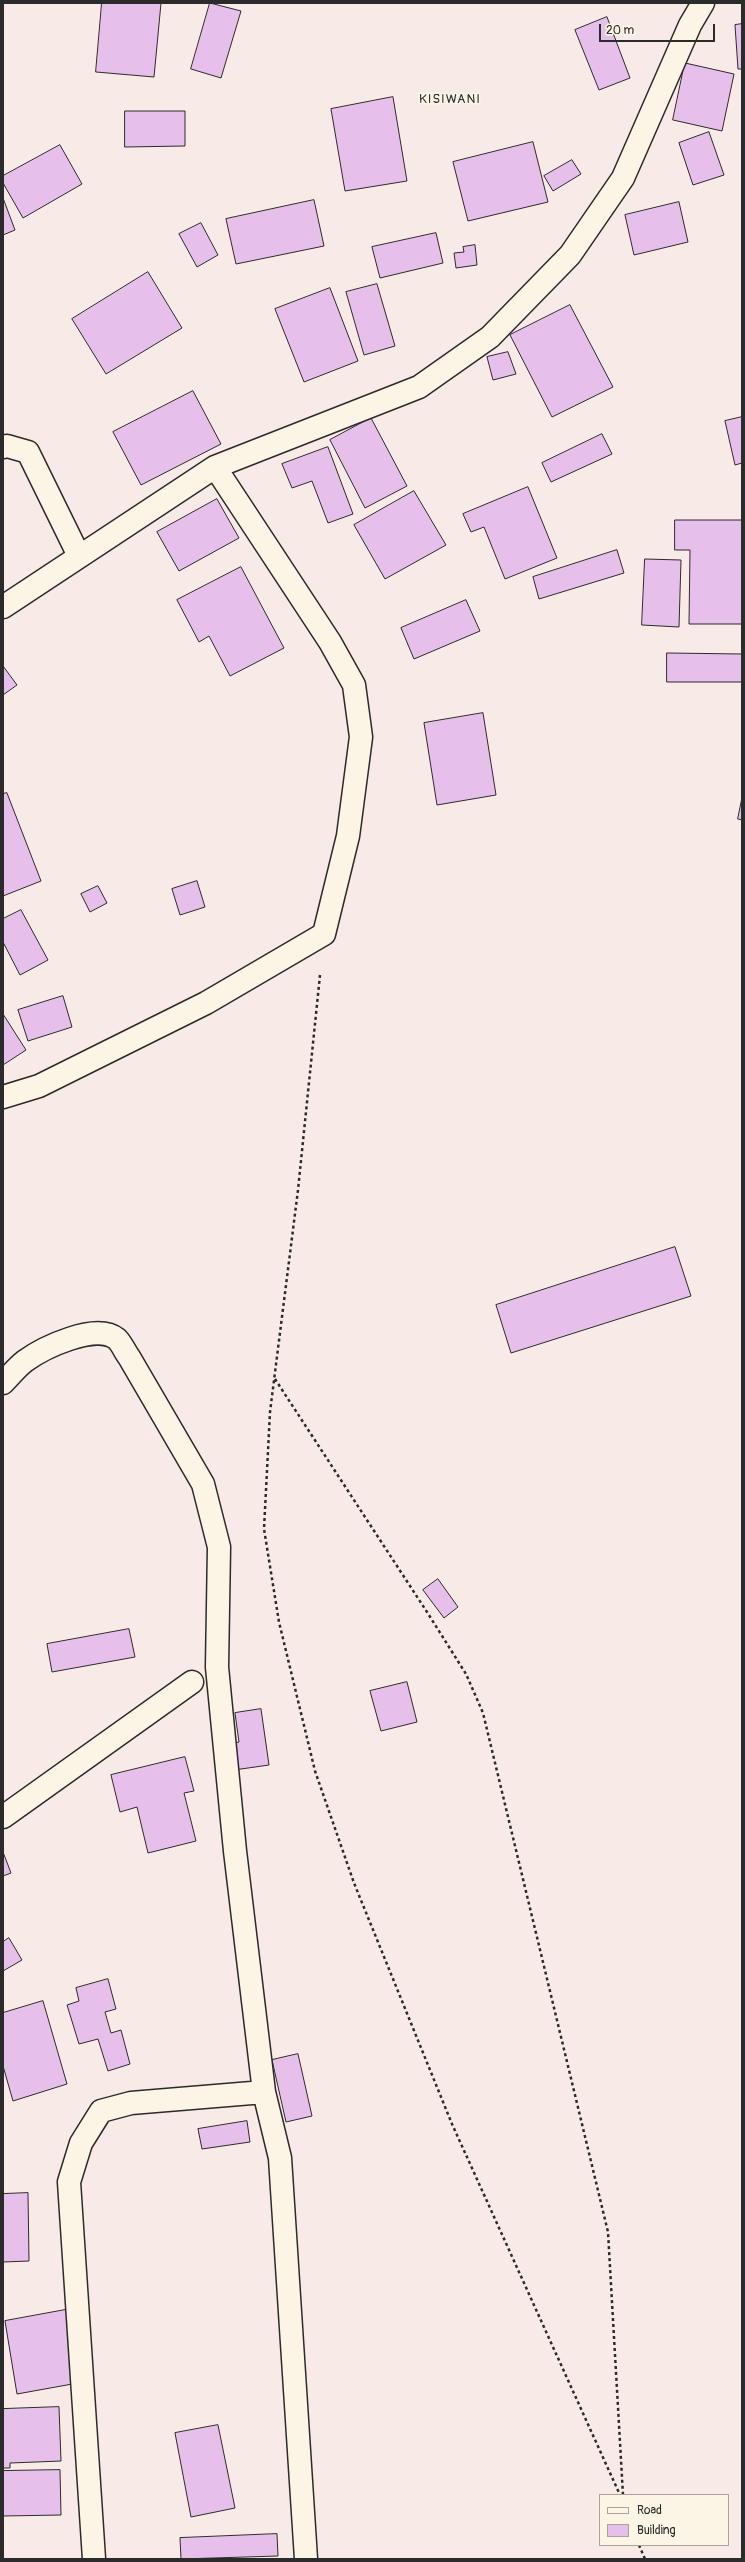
<!DOCTYPE html>
<style>
body{margin:0}
#map{position:relative;width:745px;height:2562px;overflow:hidden;background:#f8eae6;font-family:Pangolin,sans-serif}
canvas{display:block}
.frame{position:absolute;inset:0;border:4px solid #2b2b2b;pointer-events:none}
.legend{position:absolute;left:599px;top:2494px;width:130px;height:52px;box-sizing:border-box;background:#fcf5e5;border:1px solid #a8a49b;margin:0;padding:5px 7px;list-style:none;font-size:12px;color:#2b2b2b}
.legend li{display:flex;align-items:center;gap:8px;height:20px}
.legend b{width:20px;border:1px solid #a8a49b}
.scale{position:absolute;left:599px;top:24px;width:116px;height:18px;box-sizing:border-box;border:2px solid #2b2b2b;border-top:0;padding-left:5px;font-size:12px;line-height:14px;white-space:nowrap;color:#2b2b2b;-webkit-text-stroke:3px #fcf5e5;paint-order:stroke}
</style>
<div id="map">
<canvas width="745" height="2562"></canvas>
<div class="frame"></div>
<ul class="legend">
<li><b style="height:5px;background:#fcf5e5"></b>Road</li>
<li><b style="height:11px;background:#e6c0ea"></b>Building</li>
</ul>
<div class="scale">20 m</div>
</div>
<script>
const g = document.querySelector('canvas').getContext('2d');
g.lineJoin = 'round';
function fillPath(path, color) {
  g.fillStyle = color;
  g.fill(path, 'evenodd');
}
function stroke(path, color, width, dash) {
  g.strokeStyle = color;
  g.lineWidth = width;
  g.lineCap = dash ? 'butt' : 'round';
  g.setLineDash(dash || []);
  g.stroke(path);
}
function drawText(font, color, halo, rows, align = 'center') {
  g.font = font + ' Pangolin,sans-serif';
  g.lineWidth = 3.5;
  g.setLineDash([]);
  g.textBaseline = 'middle';
  g.strokeStyle = halo;
  g.fillStyle = color;
  for (const [text, x, y, turn = 0] of rows) {
    g.save();
    g.translate(x, y);
    g.rotate((+turn || 0) * Math.PI / 180);
    g.textAlign = isNaN(turn) ? turn : align;
    if (halo) g.strokeText(text, 0, 0);
    g.fillText(text, 0, 0);
    g.restore();
  }
}
const building = new Path2D(`
 M102 3H161L154 77 96 72Z
 M210 3 241 11 221 78 191 69Z
 M607 17 630 78 599 90 575 30Z
 M742 24V69H738L735 25Z
 M685 63 734 74 722 131 673 120Z
 M393 97 407 181 345 191 331 109Z
 M125 111H185V146L125 147Z
 M709 132 724 175 693 185 679 143Z
 M533 142 548 202 468 221 453 162Z
 M60 145 82 184 23 218 3 183V176Z
 M572 160 581 174 553 191 544 176Z
 M3 198 15 230 3 235Z
 M314 200 324 246 236 264 226 219Z
 M679 202 688 242 634 255 625 215Z
 M201 223 218 255 197 267 179 234Z
 M436 233 443 263 380 278 372 247Z
 M475 245 477 265 456 268 454 253 464 252 463 247Z
 M148 272 182 328 106 374 72 319Z
 M377 284 395 346 364 355 346 292Z
 M330 288 358 361 304 382 275 309Z
 M570 305 613 387 552 417 510 335Z
 M508 352 516 374 493 380 487 357Z
 M193 391 221 444 141 485 113 432Z
 M742 417V463L735 465 725 421Z
 M371 418 407 486 365 508 330 440Z
 M602 434 612 454 551 482 542 463Z
 M328 447 353 514 328 523 312 481 292 488 282 464Z
 M528 487 557 558 505 579 484 527 471 532 463 514Z
 M414 491 446 545 385 579 354 525Z
 M217 499 239 538 179 571 157 532Z
 M675 520H742V624H689L690 550H675Z
 M617 550 624 573 539 599 533 577Z
 M645 559 681 560 679 627 642 625Z
 M241 567 284 648 230 676 209 636 199 642 177 600Z
 M466 600 480 631 414 659 401 628Z
 M667 653 742 654V682H667Z
 M3 666 17 685 3 695Z
 M483 713 496 795 437 805 424 723Z
 M7 793 41 881 3 896V794Z
 M742 798V820L738 819Z
 M197 881 205 907 180 915 172 889Z
 M98 886 107 903 90 912 81 894Z
 M21 910 48 960 20 975 3 942V919Z
 M63 996 72 1027 28 1041 18 1010Z
 M3 1014 26 1050 3 1065Z
 M675 1247 691 1296 511 1353 496 1305Z
 M438 1579 458 1607 444 1618 423 1590Z
 M129 1629 135 1657 52 1672 47 1644Z
 M407 1682 417 1722 381 1731 370 1691Z
 M261 1709 269 1765 234 1770 230 1744 239 1742 235 1713Z
 M185 1757 194 1791 184 1793 196 1841 148 1853 137 1807 120 1812 111 1775Z
 M3 1852 11 1873 3 1876Z
 M9 1938 22 1960 3 1971V1942Z
 M108 1979 116 2009 105 2012 111 2033 121 2030 130 2064 108 2071 98 2039 79 2044 67 2005 79 2001 76 1988Z
 M43 2001 67 2084 13 2101 3 2066V2013Z
 M298 2054 312 2116 286 2122 272 2060Z
 M247 2121 250 2142 202 2149 198 2129Z
 M28 2193 29 2261 3 2262V2194Z
 M76 2308 89 2381 17 2394 5 2321Z
 M59 2407 61 2461 10 2463V2468H3V2409Z
 M218 2425 235 2508 191 2517 175 2433Z
 M60 2470 61 2515 3 2516V2471Z
 M277 2534 278 2556 181 2559 180 2538Z`);
fillPath(building, '#e6c0ea');
stroke(building, '#2b2b2b', 1);
const minor = new Path2D(`
 M3 447 7 446 28 452 79 556
 M3 607 215 467 419 387 490 337 570 255 623 178 690 25 703 3
 M3 1097 39 1086 206 1003 324 934 348 836 361 737 354 685 330 642 215 467
 M3 1383C10 1376 17 1367 25 1361 43 1348 96 1322 117 1339 122 1344 125 1352 129 1357L203 1484 219 1547 217 1667 235 1851 264 2092 280 2158 306 2559
 M3 1817 192 1682
 M94 2559 69 2182 81 2143 101 2111 131 2103 264 2092`);
stroke(minor, '#2b2b2b', 25);
stroke(new Path2D(`
 M320 975 298 1190 270 1412 264 1529 279 1622 315 1771 354 1883 452 2124 620 2495
 M275 1379 427 1612 466 1674 483 1713 608 2232 623 2495
 M639 2545 645 2559`), '#2b2b2b', 2.5, [3, 3]);
stroke(minor, '#fcf5e5', 22);
g.letterSpacing = '1px';
drawText('13px', '#2b2b2b', '#fcf5e5', [
 ["KISIWANI",450,100]
]);
g.letterSpacing = '0px';
</script>
